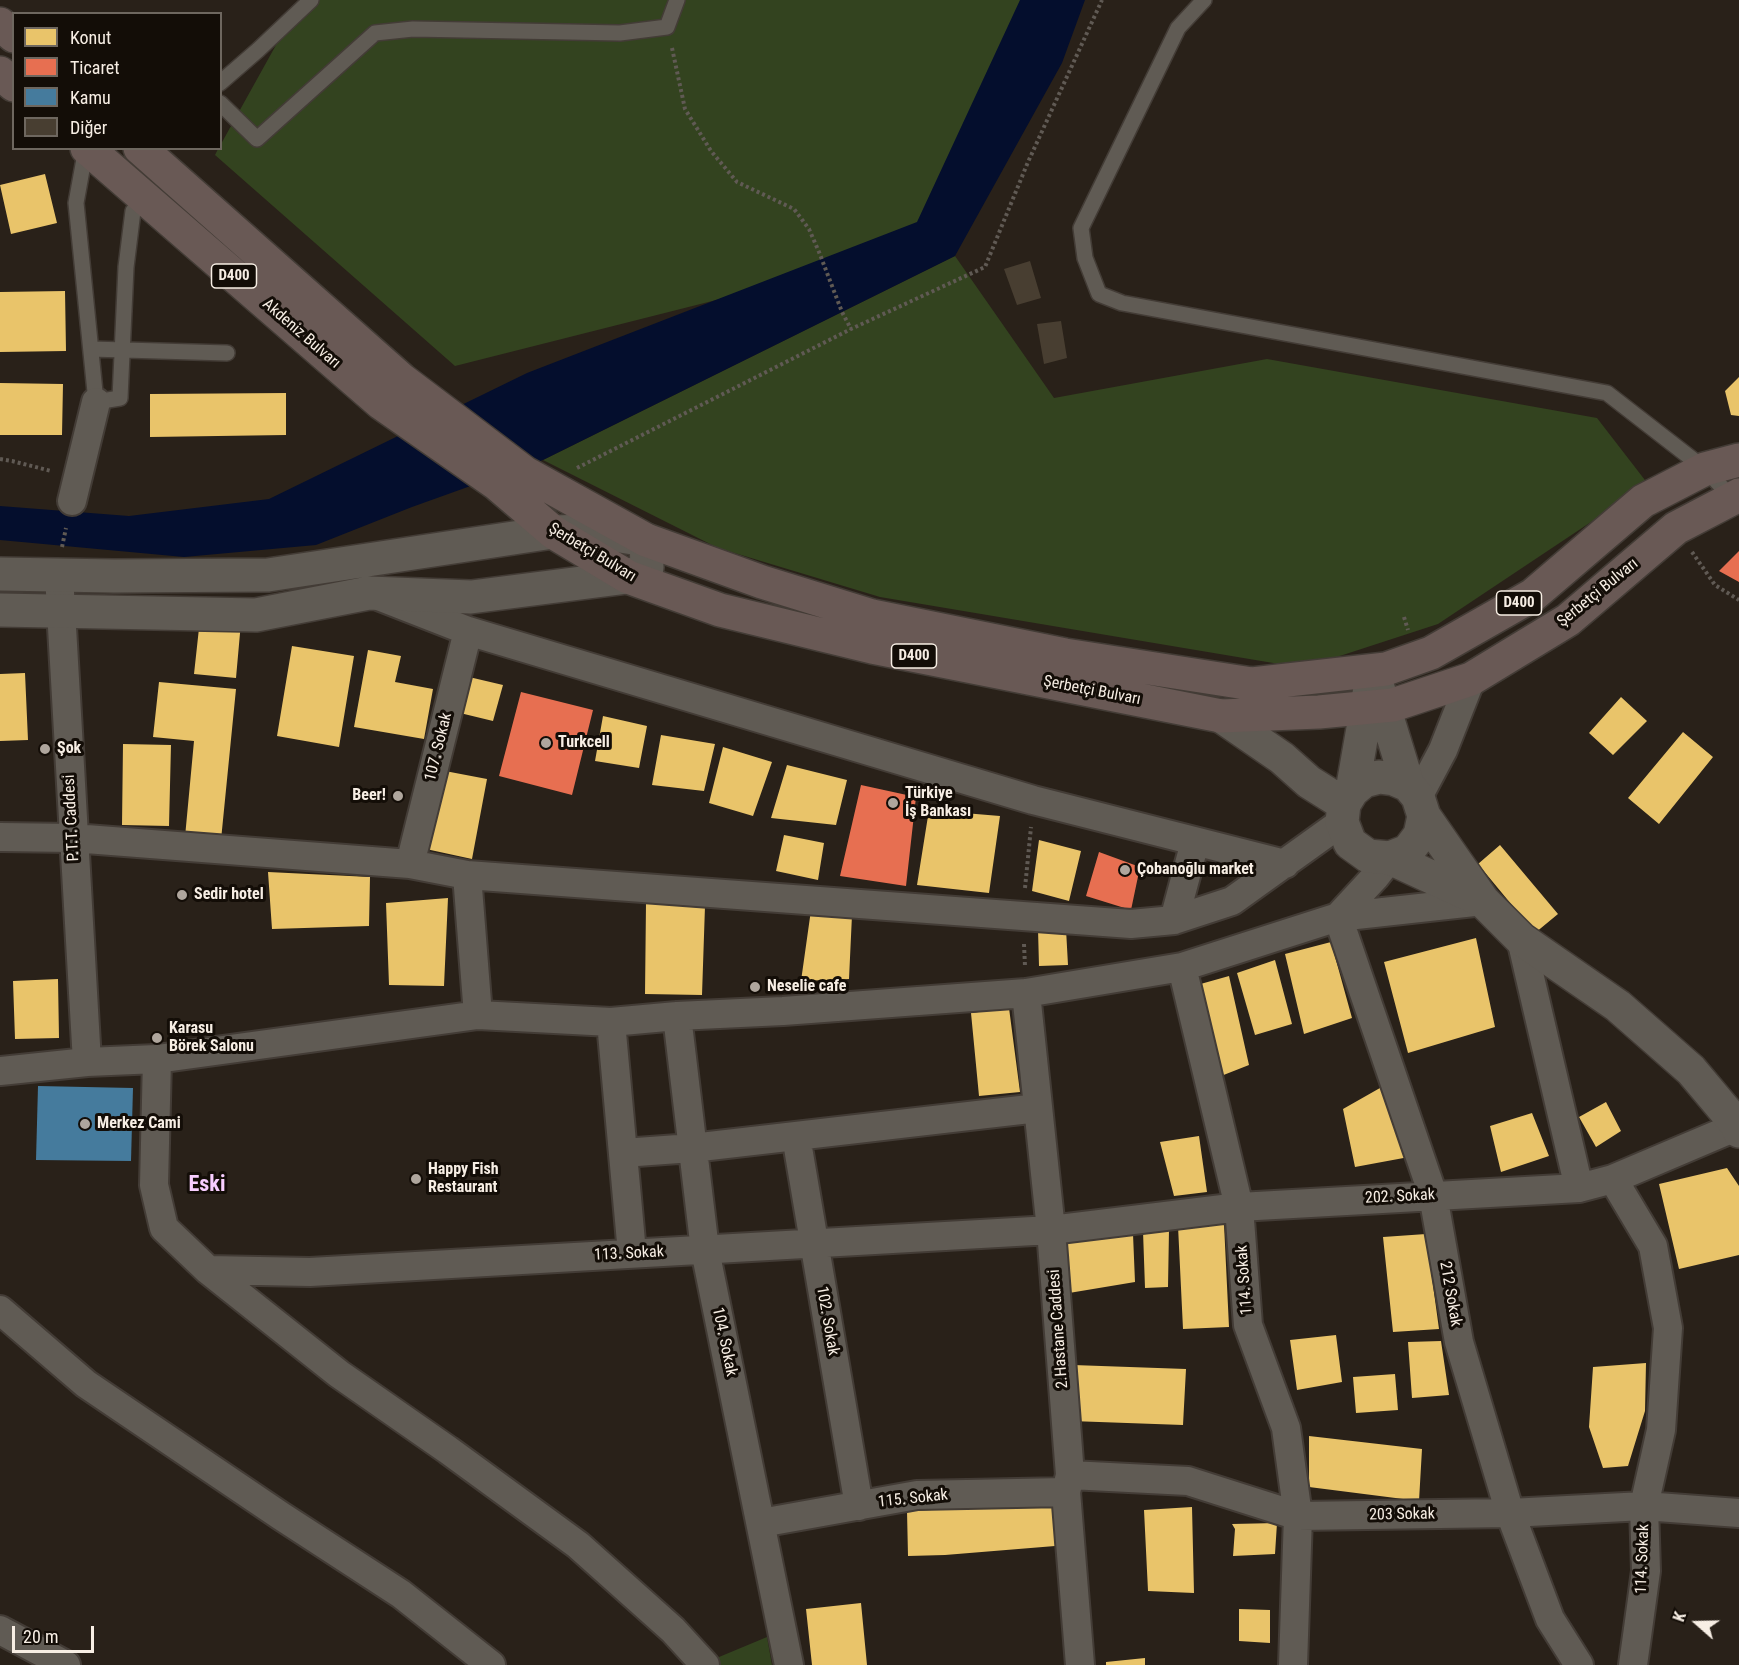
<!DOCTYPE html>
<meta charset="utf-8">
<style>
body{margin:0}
#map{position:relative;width:1739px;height:1665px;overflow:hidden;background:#292119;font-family:"Roboto Condensed",sans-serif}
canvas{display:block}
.legend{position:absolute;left:12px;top:12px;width:210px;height:138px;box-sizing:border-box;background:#130d07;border:2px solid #6e675f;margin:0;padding:8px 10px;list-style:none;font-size:18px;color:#f7eee4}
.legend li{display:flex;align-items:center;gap:12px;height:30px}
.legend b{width:30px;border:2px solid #6e675f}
.north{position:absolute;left:1667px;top:1593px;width:60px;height:60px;-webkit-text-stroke:4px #130d07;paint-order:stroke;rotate:290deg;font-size:16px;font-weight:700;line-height:24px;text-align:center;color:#f7eee4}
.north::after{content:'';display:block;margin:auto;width:21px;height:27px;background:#f7eee4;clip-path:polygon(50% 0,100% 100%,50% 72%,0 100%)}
.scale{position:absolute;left:12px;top:1626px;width:82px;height:27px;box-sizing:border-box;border:3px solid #f7eee4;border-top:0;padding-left:8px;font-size:18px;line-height:21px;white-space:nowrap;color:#f7eee4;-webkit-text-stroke:4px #130d07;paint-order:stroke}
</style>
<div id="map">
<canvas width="1739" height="1665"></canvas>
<ul class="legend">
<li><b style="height:16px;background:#e9c46a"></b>Konut</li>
<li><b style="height:16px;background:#e76f51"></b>Ticaret</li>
<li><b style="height:16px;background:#457b9d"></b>Kamu</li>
<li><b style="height:16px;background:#483e31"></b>Diğer</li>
</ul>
<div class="north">K</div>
<div class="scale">20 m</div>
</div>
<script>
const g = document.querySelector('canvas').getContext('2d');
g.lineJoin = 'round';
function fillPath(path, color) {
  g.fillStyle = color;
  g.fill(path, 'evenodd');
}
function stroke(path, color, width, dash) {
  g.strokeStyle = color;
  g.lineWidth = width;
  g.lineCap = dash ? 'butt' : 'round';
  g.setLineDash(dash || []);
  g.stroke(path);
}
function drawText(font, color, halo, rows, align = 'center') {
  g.font = font + ' "Roboto Condensed",sans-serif';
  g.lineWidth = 6;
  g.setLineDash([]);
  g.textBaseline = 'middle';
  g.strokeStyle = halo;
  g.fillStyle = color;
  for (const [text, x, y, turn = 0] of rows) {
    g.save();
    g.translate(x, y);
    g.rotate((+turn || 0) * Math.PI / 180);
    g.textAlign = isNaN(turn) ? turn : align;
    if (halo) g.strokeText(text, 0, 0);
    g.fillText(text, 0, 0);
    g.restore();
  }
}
fillPath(new Path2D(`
 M301 0H1049L941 210 827 272 455 366 215 155 218 149 220 148 221 144Z
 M955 256 1054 398 1267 359 1597 418 1648 484 1438 624 1303 668 880 597 718 548 543 460Z
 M767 1637 772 1665H709L707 1662Z`), '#33431f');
fillPath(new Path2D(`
 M1020 0H1085L1062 63 955 256 543 460 412 507 316 545 184 557 0 540V506L129 516 269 499 527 373 917 222Z`), '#040e2d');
fillPath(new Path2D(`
 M45 174 57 223 11 234 0 185Z
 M65 291 66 351 0 352V292Z
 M1739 377V416L1731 415 1725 391Z
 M0 383 63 384 62 435H0Z
 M286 393V435L150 437V394Z
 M200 619 241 622 236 678 194 674Z
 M292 646 354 656 339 747 277 736Z
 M368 650 401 656 395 682 433 689 424 739 354 727Z
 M25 673 28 740 0 741V674Z
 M469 677 503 685 493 721 460 713Z
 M159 682 236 689 221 840 185 837 194 741 153 737Z
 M1621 697 1647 721 1613 755 1589 733Z
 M603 716 647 726 639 768 595 761Z
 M1683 732 1713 757 1659 824 1628 798Z
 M661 735 715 744 704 791 652 785Z
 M123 744 171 745 169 826 122 825Z
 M723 747 772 762 753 816 709 803Z
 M787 765 847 780 836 825 771 818Z
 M445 771 487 779 472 859 426 849Z
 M940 811 1000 816 989 893 917 885 928 816Z
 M784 835 824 843 818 880 776 871Z
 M1039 840 1081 851 1069 901 1032 891Z
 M1500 845 1558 914 1535 933 1478 864Z
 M268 872 370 877 369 926 272 929Z
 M448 898 444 986 389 985 386 903Z
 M646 903 705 906 702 995 645 994Z
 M811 910 852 915 849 979 801 981Z
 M1038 929H1066L1068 965 1039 966Z
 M1476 938 1495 1027 1408 1053 1384 962Z
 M1331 942 1352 1018 1304 1034 1285 954Z
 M1275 960 1292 1024 1255 1035 1237 973Z
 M1229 976 1249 1065 1221 1076 1197 985Z
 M58 979 59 1038 15 1039 13 981Z
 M1009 1008 1020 1092 979 1096 971 1013Z
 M1387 1084 1409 1157 1355 1167 1343 1109Z
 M1606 1102 1621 1131 1596 1147 1579 1117Z
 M1532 1113 1549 1156 1501 1172 1490 1126Z
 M1199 1136 1207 1192 1174 1196 1160 1142Z
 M1727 1168 1739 1186V1255L1679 1269 1659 1184Z
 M1224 1224 1229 1327 1183 1329 1178 1226Z
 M1169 1230 1168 1287 1145 1288 1143 1231Z
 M1133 1234 1135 1282 1069 1293 1065 1237Z
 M1426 1234 1439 1329 1393 1332 1383 1237Z
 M1336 1335 1342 1382 1297 1390 1290 1340Z
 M1441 1341 1449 1395 1412 1398 1408 1342Z
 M1646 1363 1645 1411 1628 1466 1603 1468 1589 1427 1593 1367Z
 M1073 1365 1186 1369 1183 1425 1071 1421Z
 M1395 1374 1398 1410 1356 1413 1353 1377Z
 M1309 1436 1422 1449 1419 1501 1309 1487Z
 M1055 1505V1546L945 1555 908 1556 907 1511Z
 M1192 1507 1194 1593 1148 1591 1144 1510Z
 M1277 1523 1275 1554 1233 1556 1235 1529 1232 1524Z
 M861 1603 867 1665H812L806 1609Z
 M1239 1609 1270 1610V1643L1239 1641Z
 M1145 1658V1665H1106V1662Z`), '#e9c46a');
fillPath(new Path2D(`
 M1739 551V582L1719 571Z
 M521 692 593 710 572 795 499 776Z
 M861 785 916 797 906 886 840 876Z
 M1099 852 1140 867 1131 910 1086 896Z`), '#e76f51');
fillPath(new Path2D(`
 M38 1086 133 1088 131 1161 36 1160Z`), '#457b9d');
fillPath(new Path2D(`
 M1030 261 1041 298 1017 305 1004 269Z
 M1061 321 1067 358 1044 364 1037 324Z`), '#483e31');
const lane = new Path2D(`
 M1204 0 1178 28 1081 228 1085 258 1099 294 1122 303 1607 393 1705 469 1732 498
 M220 83 258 50 311 0
 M220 103 257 139 375 33 413 29 620 33 667 27 677 0
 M86 148 76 203 96 402 120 398 126 267 133 211 144 198
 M91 349 227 353`);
const street = new Path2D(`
 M72 501 96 402
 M59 575 87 1062
 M381 597 468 631 1033 800 1285 864
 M1418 797 1443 750 1471 679
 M0 837 73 838 410 864 467 875 1131 924 1174 920 1232 901 1342 822
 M410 864 468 631
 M467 875 478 1015
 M1483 901 1338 917 1433 1195 1459 1342 1510 1513 1550 1619 1579 1665
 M1174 920 1195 842
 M1521 939 1579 1188
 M1182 967 1239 1207 1248 1325 1286 1428 1298 1516 1293 1665
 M1026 993 1051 1230 1070 1475 1066 1492 1080 1665
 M677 1016 705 1250 789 1665
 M611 1022 632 1253
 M157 1059 154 1185 164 1228 208 1270 339 1374 448 1450 578 1545 673 1630 705 1665
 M0 1071 87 1062 157 1059 478 1015 611 1022 677 1016 783 1011 1026 993 1182 967 1338 917 1375 877 1390 858
 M796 1136 859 1506
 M623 1153 692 1148 1038 1108
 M1613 1179 1653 1246 1668 1328 1661 1430 1644 1506 1646 1571 1633 1665
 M208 1270 310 1272 1051 1230 1239 1207 1579 1188 1613 1179 1738 1126
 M0 1310 86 1384 281 1516 401 1594 491 1665
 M1070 1475 1188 1481 1298 1516 1510 1513 1644 1506 1739 1513
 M761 1523 917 1495 1066 1492
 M0 1630 66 1665`);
const secondary = new Path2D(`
 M0 574 114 576 268 575 553 532 588 531 646 540 647 568 628 577 471 597 369 593 256 615 0 610
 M1375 678 1408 785
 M1221 716 1282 758 1309 782 1344 804
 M1352 791 1373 671
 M1424 816 1420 835 1408 851 1390 858 1368 856 1350 843 1342 822 1344 804 1352 791 1364 781 1379 777 1394 779 1408 785 1418 797 1424 816 1483 901 1521 939 1618 1006 1691 1070 1738 1126 1739 1131
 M1390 858 1481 900`);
const highway = new Path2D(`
 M0 24 14 36
 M0 73 14 85
 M87 148 381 403 497 484 553 532 628 577 720 610 872 647 1221 716 1319 712 1393 705 1471 679 1568 620 1676 528 1739 495
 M140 148 402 380 525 473 646 540 762 582 872 616 1065 655 1252 684 1386 669 1431 653 1533 595 1643 501 1705 469 1739 460`);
stroke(lane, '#433c36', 18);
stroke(street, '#433c36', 32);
stroke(secondary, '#433c36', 36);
stroke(highway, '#433c36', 36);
stroke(new Path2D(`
 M672 48 685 109 711 151 737 182 794 209 809 229 819 252 842 312 851 329
 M0 459 12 461 51 471
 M577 468 851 329 985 267 1028 162 1102 0
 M62 547 66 528
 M1692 552 1715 585 1739 600
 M1404 617 1408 630
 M1025 888 1031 827
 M1024 944 1025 966`), '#605a54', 4, [3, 3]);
stroke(lane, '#605b54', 15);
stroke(street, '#605b54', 28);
stroke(secondary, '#605b54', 33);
stroke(highway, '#695955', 33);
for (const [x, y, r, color] of [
 [546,743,6,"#afa69d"],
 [45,749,6,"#afa69d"],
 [398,796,6,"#afa69d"],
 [893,803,6,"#afa69d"],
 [1125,870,6,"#afa69d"],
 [182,895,6,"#afa69d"],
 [755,987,6,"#afa69d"],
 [157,1038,6,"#afa69d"],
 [85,1124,6,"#afa69d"],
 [416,1179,6,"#afa69d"]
]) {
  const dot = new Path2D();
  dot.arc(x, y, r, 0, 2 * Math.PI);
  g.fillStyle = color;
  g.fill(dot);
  stroke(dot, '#130d07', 2);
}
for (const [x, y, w] of [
 [234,276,45],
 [1519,603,45],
 [914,656,45]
]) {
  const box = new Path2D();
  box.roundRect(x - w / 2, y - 12, w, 24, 4.5);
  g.fillStyle = '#130d07';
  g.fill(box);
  stroke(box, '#f7eee4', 1.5);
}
drawText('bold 15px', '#f7eee4', null, [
 ["D400",234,276],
 ["D400",1519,603],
 ["D400",914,656]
]);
drawText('16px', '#f7eee4', '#130d07', [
 ["Akdeniz Bulvarı",301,334,41],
 ["Şerbetçi Bulvarı",592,553,31],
 ["Şerbetçi Bulvarı",1598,593,-39],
 ["Şerbetçi Bulvarı",1092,691,11],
 ["107. Sokak",439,747,-76],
 ["P.T.T. Caddesi",72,818,-93],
 ["202. Sokak",1400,1197,-3],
 ["113. Sokak",629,1254,-3],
 ["114. Sokak",1245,1280,-94],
 ["212 Sokak",1450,1294,80],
 ["102. Sokak",827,1321,80],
 ["2.Hastane Caddesi",1059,1329,-94],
 ["104. Sokak",724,1342,78],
 ["115. Sokak",913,1499,-6],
 ["203 Sokak",1402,1515,-1],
 ["114. Sokak",1643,1559,-88]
]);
drawText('bold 16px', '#f7eee4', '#130d07', [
 ["Turkcell",558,743],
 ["Şok",57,749],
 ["Türkiye",905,794],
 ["İş Bankası",905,812],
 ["Beer!",386,796,"right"],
 ["Çobanoğlu market",1137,870],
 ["Sedir hotel",194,895],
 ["Neselie cafe",767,987],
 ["Karasu",169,1029],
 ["Börek Salonu",169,1047],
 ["Merkez Cami",97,1124],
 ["Happy Fish",428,1170],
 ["Restaurant",428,1188]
], 'left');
drawText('bold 22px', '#f8ceff', '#130d07', [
 ["Eski",207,1185]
]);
</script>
